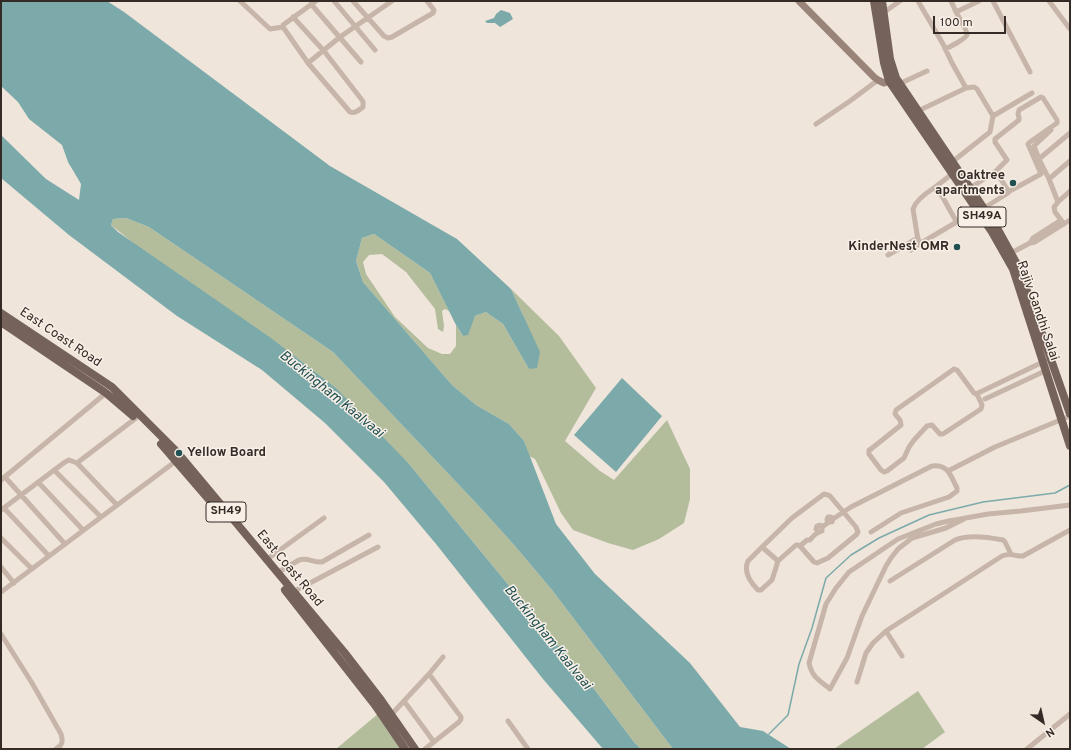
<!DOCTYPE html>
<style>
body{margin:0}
#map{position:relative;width:1071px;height:750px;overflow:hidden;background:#efe5db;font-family:Overpass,sans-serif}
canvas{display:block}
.frame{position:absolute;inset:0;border:2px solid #342b27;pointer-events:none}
.north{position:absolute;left:1023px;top:702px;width:40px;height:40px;-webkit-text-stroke:3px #f8efe7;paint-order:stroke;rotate:146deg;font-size:11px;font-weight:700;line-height:16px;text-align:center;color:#342b27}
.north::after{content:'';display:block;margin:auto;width:14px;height:18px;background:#342b27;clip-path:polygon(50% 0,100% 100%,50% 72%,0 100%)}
.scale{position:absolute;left:933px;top:16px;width:73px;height:18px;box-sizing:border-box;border:2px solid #342b27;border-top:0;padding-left:5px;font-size:12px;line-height:14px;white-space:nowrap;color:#342b27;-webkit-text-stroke:3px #f8efe7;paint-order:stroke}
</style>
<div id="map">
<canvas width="1071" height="750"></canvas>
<div class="frame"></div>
<div class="north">N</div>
<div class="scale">100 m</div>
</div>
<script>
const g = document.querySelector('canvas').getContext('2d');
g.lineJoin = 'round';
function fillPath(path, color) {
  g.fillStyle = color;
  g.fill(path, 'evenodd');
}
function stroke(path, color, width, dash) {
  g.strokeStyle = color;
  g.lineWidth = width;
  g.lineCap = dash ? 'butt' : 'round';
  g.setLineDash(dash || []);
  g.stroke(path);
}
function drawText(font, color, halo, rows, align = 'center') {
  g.font = font + ' Overpass,sans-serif';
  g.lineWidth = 3;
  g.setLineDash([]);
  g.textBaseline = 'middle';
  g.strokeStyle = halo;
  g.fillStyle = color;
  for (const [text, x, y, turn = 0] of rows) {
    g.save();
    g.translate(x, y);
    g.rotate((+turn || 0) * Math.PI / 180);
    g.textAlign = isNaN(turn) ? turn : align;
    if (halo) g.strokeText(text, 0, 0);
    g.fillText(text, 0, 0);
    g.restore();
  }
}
fillPath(new Path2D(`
 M126 218 149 227 333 352 477 504 515 546 552 590 673 749H641L634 742 594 689 409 464 111 225 113 219Z
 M374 234 430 273 449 311 445 309 442 311 444 326 443 332 438 329 435 309 406 272 382 254 369 255 363 262 366 274 395 317 428 348 442 354H450L456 346V325L463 336 475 316 486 312 503 324 529 369 523 315 511 289 559 336 596 388 565 441 600 471 614 480 667 420 690 469V499L684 523 659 539 633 550 608 543 573 530 561 513 535 459 529 456 524 441 509 424 476 405 452 385 363 282 356 261 362 238Z
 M918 691 945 732 922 749H834Z
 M379 713 403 749H336Z`), '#b3bd9c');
fillPath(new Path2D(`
 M1 1H107L124 12 330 166 457 239 511 289 540 352 537 368 529 369 503 324 486 312 475 316 468 335 463 336 456 325 430 273 374 234 362 238 356 261 363 282 452 385 476 405 509 424 524 441 556 524 595 574 690 663 740 727 763 731 791 749H673L552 590 515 546 477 504 333 352 149 227 126 218 113 219 111 225 118 232 271 338 337 389 409 464 594 689 634 742 641 749H603L543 679 436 544 384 482 325 423 262 370 177 316 69 235 1 178V135L46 179 79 200 81 184 68 162 62 145 29 119 18 102 1 86Z
 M501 10 510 13 513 19 505 24 500 27 495 23H487L485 21 494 18 496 14Z
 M622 378 662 416 616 472 574 435Z`), '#7caaaa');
stroke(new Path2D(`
 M769 734 788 715 799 664 812 628 826 578 851 555 879 538 929 515 983 502 1055 493 1070 485`), '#7caaaa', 1.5);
stroke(new Path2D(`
 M240 1 270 29 283 27
 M316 1 283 25V27L308 63 340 37 392 1
 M334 1 375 50
 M353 1 384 36 388 38 392 37 433 13 434 10 427 1
 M918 1 943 44 952 63 966 88 974 87 977 89 993 116 990 132 952 162
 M951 1 956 12 979 1
 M993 1 1030 72
 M1049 1 1070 29
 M311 4 361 62
 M883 13 900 1
 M293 17 324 51 362 100 363 102V107C359 110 355 114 350 112L308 63
 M945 49C950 47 965 39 967 35 968 31 958 16 956 12
 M899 84 927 71
 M918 111 966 88
 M993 116 1032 93
 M816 124 850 101 878 80
 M1039 159 1034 146 1035 145 1051 130
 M995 172 1007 160 995 142V139L1019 120V118L1018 114 1019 110 1041 97 1043 98 1057 120V123L1030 142 1028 144 1041 174 1008 192
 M1049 179 1039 159 1070 133
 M934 188 942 196 956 221 955 223 921 243 918 240 913 209C916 200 926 193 934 188Z
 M934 188 952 174
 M970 188 995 172 997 173 1007 189 1008 191V193L984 208
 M1058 202 1049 179 1070 161
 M1064 224 1055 212 1054 207 1058 202 1070 191
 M1030 243 1033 238 1061 220
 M911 250 921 243
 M1011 253 1030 243 1035 242 1070 220
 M888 255 918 238
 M977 394 982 405 981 409 943 434H940L932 425 927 426 914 440 909 447 904 458 887 471 884 472 881 470 869 454V450L871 449 901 425 900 420 895 414 896 410 954 369 957 370 974 393 976 394 1045 361
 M985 399 1045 371
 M77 463 136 418
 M54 470 101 517
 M948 471 995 447 1070 416
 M5 477 65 544
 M1 480 106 393
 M38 482 83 530
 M4 508 49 556
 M1 510 65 462 69 460 77 463 117 505
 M964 519 946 528 912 538 898 549 891 558 886 566 862 616 847 658 830 689C819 680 812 677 809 663L826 604 836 588 849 572 898 539 936 524 949 521 988 514 1021 511 1070 505
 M829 522 827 520 828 517H831L833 519
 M818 531 816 529 817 526 820 525 822 527
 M1 538 32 569
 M800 546 807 540H810C814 535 816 533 822 531V527L829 522H832L833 519 851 507 932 466C949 464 951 477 957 488V491L949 497 901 513 871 532
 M762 547 792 518 824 494 828 495 830 496 856 527 858 532 856 535 828 558 817 563 814 562 800 546 798 545H796L778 561 772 580 761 590H758C750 582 743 572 748 561L762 547 778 561
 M266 560 324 518
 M1 567 14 583
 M277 573 299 560C307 557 314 563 322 562L369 535
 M890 581 955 540C968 534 988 537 1003 540L1005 542 1011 554
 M1 592 176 461
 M293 592 378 547
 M886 631 902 656
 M1 634 32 683 61 734C63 741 63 745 56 749
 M857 682 866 653 873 643 886 631 1002 556C1013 552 1013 557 1023 556L1070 530
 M404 701 434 742
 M391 715 429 674 443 657
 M508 721 528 749
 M425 749 459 722 461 719V717L429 674
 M1027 749 1070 714`), '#c6b5a8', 5);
stroke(new Path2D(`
 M799 1 874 77 878 80 884 83 894 79`), '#9a8479', 7);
stroke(new Path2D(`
 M874 1 884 63 889 81 992 232 1013 269 1070 446
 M882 1 890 59 896 78 997 228 1019 268 1070 414
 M1 313 112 387 177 452 344 652 381 700 415 749
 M1 322 106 393 133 416
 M161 444 217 509
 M285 590 375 705 405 749`), '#75625a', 8);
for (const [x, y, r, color] of [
 [1013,183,4,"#205052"],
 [957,247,4,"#205052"],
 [179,453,4,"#205052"]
]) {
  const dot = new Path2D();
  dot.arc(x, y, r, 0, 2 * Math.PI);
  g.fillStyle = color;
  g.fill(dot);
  stroke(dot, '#f8efe7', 1.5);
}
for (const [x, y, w] of [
 [982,217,48],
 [226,512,40]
]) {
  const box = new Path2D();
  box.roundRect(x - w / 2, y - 10, w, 20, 3);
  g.fillStyle = '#f8efe7';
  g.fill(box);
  stroke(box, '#342b27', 1);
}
drawText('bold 12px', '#342b27', null, [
 ["SH49A",982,217],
 ["SH49",226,512]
]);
drawText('bold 13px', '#342b27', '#f8efe7', [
 ["Oaktree",1005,176],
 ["apartments",1005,191],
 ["KinderNest OMR",949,247],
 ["Yellow Board",187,453,"left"]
], 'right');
drawText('13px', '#342b27', '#f8efe7', [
 ["Rajiv Gandhi Salai",1037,311,71],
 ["East Coast Road",60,338,34],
 ["East Coast Road",289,569,50]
]);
drawText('italic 14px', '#205052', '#f8efe7', [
 ["Buckingham Kaalvaai",331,395,39],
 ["Buckingham Kaalvaai",547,638,51]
]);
</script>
